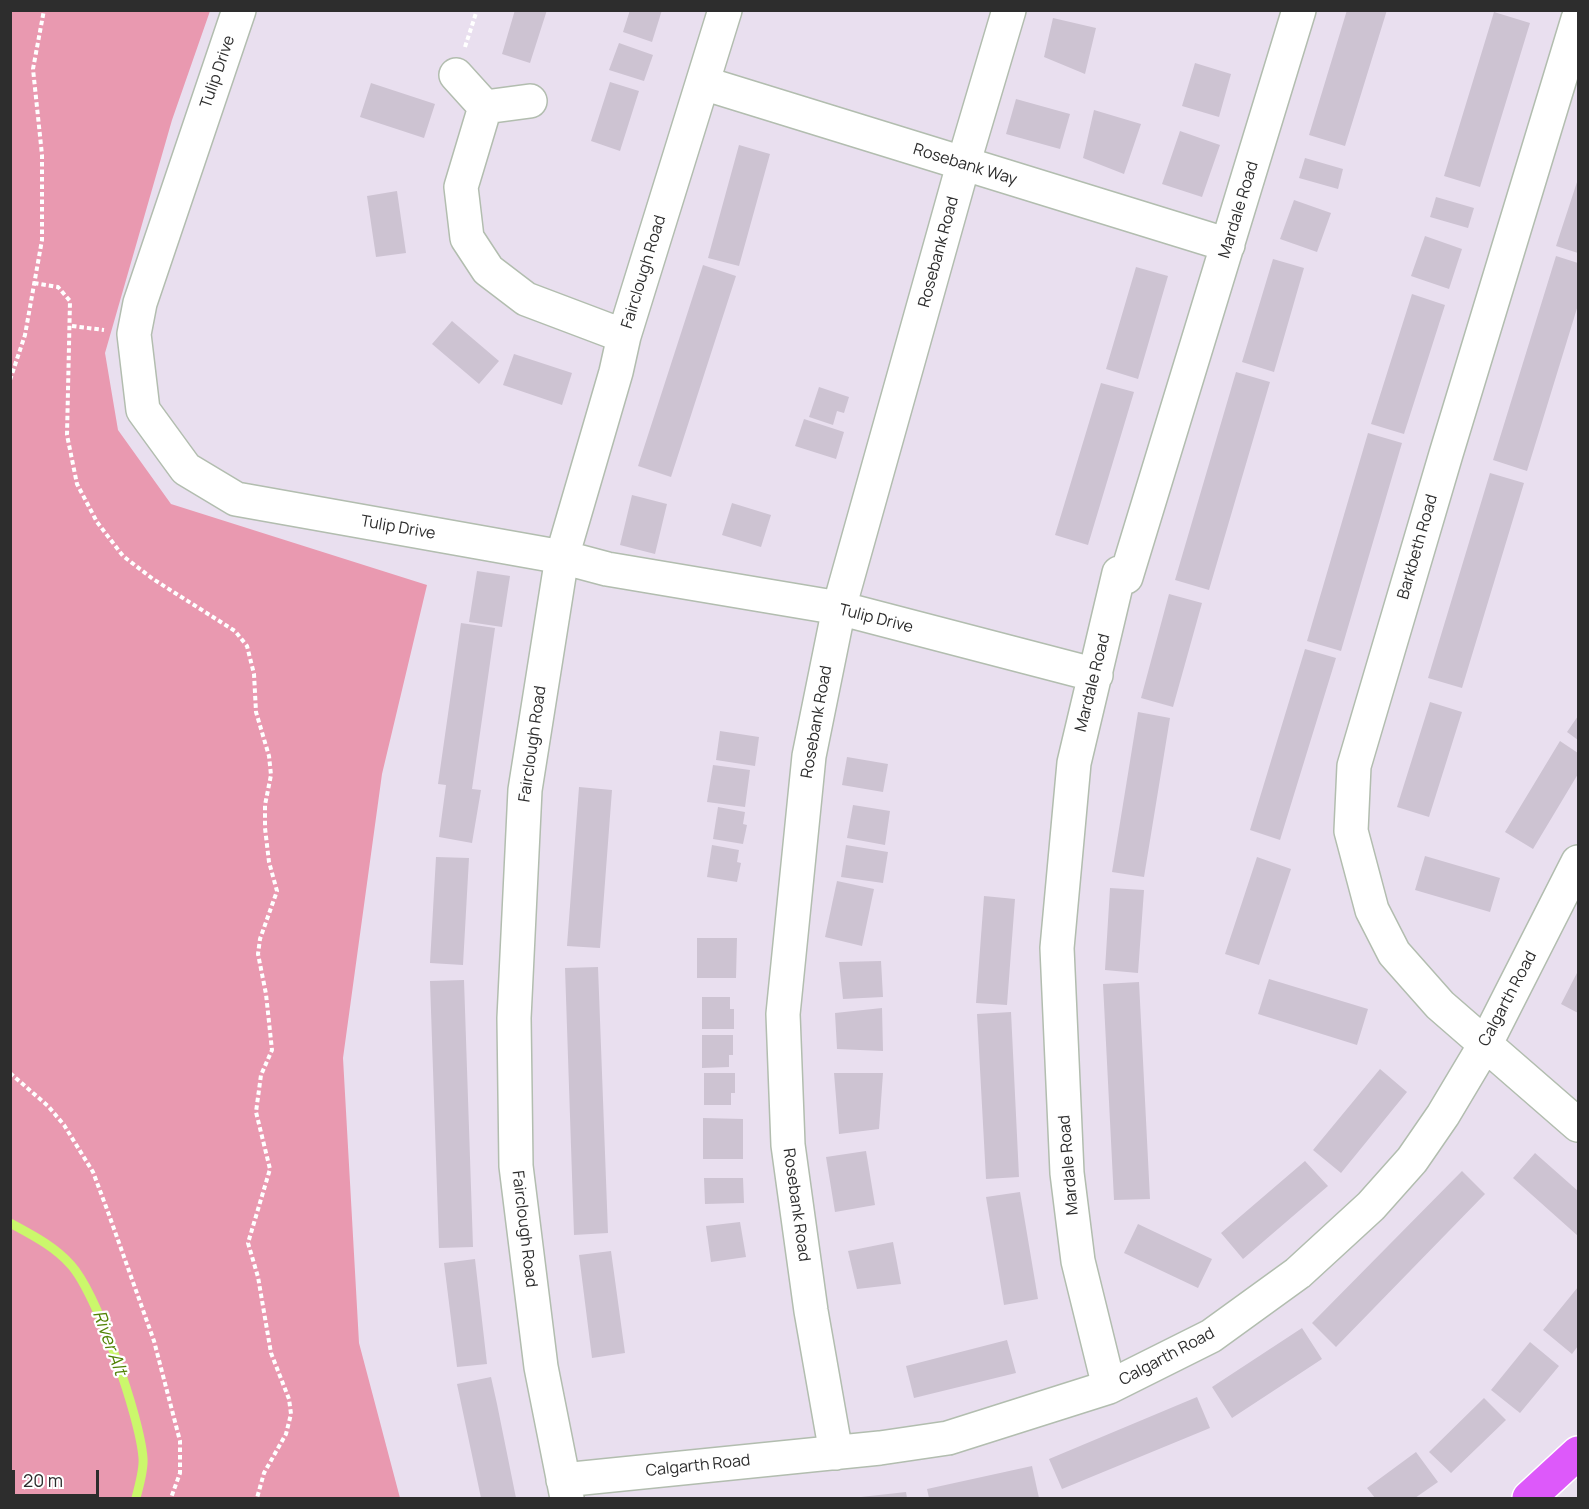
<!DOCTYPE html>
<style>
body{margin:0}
#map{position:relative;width:1589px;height:1509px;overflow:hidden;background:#e9dfef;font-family:Manrope,sans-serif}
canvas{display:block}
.frame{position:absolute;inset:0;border:12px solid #2d2d2d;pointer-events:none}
.scale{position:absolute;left:12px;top:1470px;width:87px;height:27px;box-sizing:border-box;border:3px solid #2d2d2d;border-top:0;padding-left:8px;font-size:18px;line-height:21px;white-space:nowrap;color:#2d2d2d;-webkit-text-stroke:4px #fff;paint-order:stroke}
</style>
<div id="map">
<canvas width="1589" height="1509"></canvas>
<div class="frame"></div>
<div class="scale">20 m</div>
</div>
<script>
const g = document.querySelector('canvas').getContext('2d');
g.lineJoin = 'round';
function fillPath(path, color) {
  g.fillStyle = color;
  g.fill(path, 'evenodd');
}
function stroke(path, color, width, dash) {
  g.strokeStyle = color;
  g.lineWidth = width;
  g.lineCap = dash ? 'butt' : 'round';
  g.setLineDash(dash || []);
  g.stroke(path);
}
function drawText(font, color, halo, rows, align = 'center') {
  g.font = font + ' Manrope,sans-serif';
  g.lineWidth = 4.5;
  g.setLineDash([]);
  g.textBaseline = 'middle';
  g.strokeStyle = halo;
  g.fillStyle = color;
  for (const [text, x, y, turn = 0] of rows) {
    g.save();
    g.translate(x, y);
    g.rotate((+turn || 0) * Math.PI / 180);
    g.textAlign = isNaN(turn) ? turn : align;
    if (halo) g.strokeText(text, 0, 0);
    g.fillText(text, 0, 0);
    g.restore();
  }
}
fillPath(new Path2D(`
 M10 11H210L172 120 105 353 118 430 171 504 427 585 382 774 343 1058 359 1343 400 1498H11Z`), '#e999b0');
stroke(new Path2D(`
 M10 1223C32 1235 54 1246 71 1265 97 1294 140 1417 143 1458 144 1470 139 1486 136 1498`), '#cbf76c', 9);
fillPath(new Path2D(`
 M515 10H547L530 63 502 54Z
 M630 10H662L652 42 623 32Z
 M1347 10H1387L1345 146 1309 135Z
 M1494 12 1530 23 1480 187 1444 176Z
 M1053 18 1096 28 1085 74 1044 57Z
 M619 43 653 55 644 81 609 70Z
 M1195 63 1231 74 1219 117 1182 106Z
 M610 82 639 91 620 151 591 141Z
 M371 83 435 104 424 138 360 117Z
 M1016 99 1070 114 1060 149 1006 134Z
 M1094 110 1141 124 1124 174 1083 158Z
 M1180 131 1220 145 1202 197 1162 184Z
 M739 145 770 154 739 266 708 258Z
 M1305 158 1343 169 1338 189 1299 178Z
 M1578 179V253L1556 246Z
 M397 191 406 253 376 257 367 196Z
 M1436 197 1474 208 1468 228 1430 217Z
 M1294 200 1331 213 1317 252 1280 239Z
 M1425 236 1462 249 1449 289 1411 276Z
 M1556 256 1578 263V305L1527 471 1493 460Z
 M1273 259 1304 268 1274 372 1242 362Z
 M703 265 736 276 671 477 638 466Z
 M1136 267 1168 276 1138 379 1106 369Z
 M1412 294 1445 305 1404 434 1371 424Z
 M452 321 499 361 479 384 432 344Z
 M514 354 572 373 562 405 503 385Z
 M1236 372 1270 382 1209 590 1175 580Z
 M1101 383 1134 392 1088 545 1055 535Z
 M819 387 849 397 844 413 837 411 833 425 809 417Z
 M804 419 844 432 836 459 795 446Z
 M1368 433 1402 443 1341 651 1307 641Z
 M1490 473 1524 483 1462 688 1428 678Z
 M632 495 667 504 655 554 620 545Z
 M732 503 771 515 761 547 722 535Z
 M477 571 510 576 502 627 469 622Z
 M1169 594 1202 603 1173 707 1141 698Z
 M461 623 495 628 472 789 481 790 472 843 439 837 446 785 438 784Z
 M1305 649 1336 658 1280 840 1250 830Z
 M1430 702 1462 712 1429 817 1397 807Z
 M1138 712 1170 718 1144 877 1112 872Z
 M1578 716V740L1567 732Z
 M720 731 759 737 755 766 716 760Z
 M1560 741 1578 753V774L1533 849 1505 832Z
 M847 757 888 764 883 792 842 785Z
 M713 765 750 770 745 807 707 802Z
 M579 787 612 790 600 948 567 946Z
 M853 805 890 811 885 845 847 838Z
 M718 807 745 812 743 824 747 825 743 844 713 839Z
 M712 845 739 850 737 862 741 863 737 882 707 877Z
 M846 845 888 852 883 883 841 877Z
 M1425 856 1500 878 1490 912 1415 890Z
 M436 857 469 858 463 965 430 963Z
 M1257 857 1291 869 1259 965 1225 954Z
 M837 881 874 889 862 946 825 937Z
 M1110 888 1144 890 1138 973 1105 970Z
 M984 896 1015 899 1007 1005 976 1003Z
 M697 938H737L736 978H697Z
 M881 961 883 997 843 999 839 962Z
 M598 967 608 1233 574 1235 565 968Z
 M1578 971V1013L1561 1004Z
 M1269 979 1368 1009 1357 1045 1258 1014Z
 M464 980 473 1247 439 1248 430 981Z
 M1139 982 1150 1199 1114 1200 1103 984Z
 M702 997H730V1009H734V1029H702Z
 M882 1008 883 1051 837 1049 835 1013Z
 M1011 1012 1019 1177 986 1179 977 1014Z
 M702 1035H733V1055H729V1067L702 1068Z
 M1380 1069 1407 1092 1341 1173 1313 1150Z
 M704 1073H735V1093H731V1105H704Z
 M834 1073H883L879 1129 839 1134Z
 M703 1118 743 1119V1159H703Z
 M866 1151 875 1205 835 1212 826 1157Z
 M1535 1153 1578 1191V1236L1513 1178Z
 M1305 1161 1328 1186 1243 1259 1221 1233Z
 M1462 1171 1485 1194 1336 1347 1312 1323Z
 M704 1178H743L744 1203 705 1204Z
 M1020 1192 1038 1299 1004 1305 986 1197Z
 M740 1222 746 1257 711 1262 706 1226Z
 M1138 1224 1212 1259 1198 1288 1124 1253Z
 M893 1242 901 1284 857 1289 848 1251Z
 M611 1251 625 1353 592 1358 579 1255Z
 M475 1259 487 1364 457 1367 444 1263Z
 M1578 1287V1346L1572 1354 1543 1330Z
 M1302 1328 1322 1359 1232 1418 1212 1387Z
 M1007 1340 1016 1373 914 1398 906 1366Z
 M1530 1342 1559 1366 1520 1413 1491 1390Z
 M491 1377 497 1404 516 1498H481L457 1384Z
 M1197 1397 1210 1428 1062 1489 1049 1459Z
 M1484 1398 1506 1420 1451 1473 1429 1452Z
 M1416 1452 1438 1482 1415 1498H1375L1367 1488Z
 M1032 1466 1039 1498H929L927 1489Z
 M906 1492 907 1498H862L861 1497Z`), '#cdc3d2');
const minor = new Path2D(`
 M239 10 140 303 134 334 143 410 186 469 236 499 562 557 607 569 839 608 1096 675
 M1578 19 1446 454 1354 766 1351 831 1372 910 1394 953 1440 1005 1578 1125
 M456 75 485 107 530 101
 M703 83 1228 245
 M485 107 461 187 467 238 488 270 526 299 624 336
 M1109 1387 1078 1261 1067 1173 1057 948 1074 763 1119 573 1126 577 1299 10
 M836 1453 811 1311 788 1145 783 1014 809 756 839 608 963 165 1009 10
 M563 1480 880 1448 948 1438 1109 1387 1211 1336 1298 1273 1371 1206 1412 1160 1443 1115 1486 1043 1578 862
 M567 1498 541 1367 516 1166 514 1018 525 790 562 557 616 372 624 336 725 10`);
const major = new Path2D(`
 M1529 1498 1578 1453`);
stroke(minor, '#b2bdaf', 36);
stroke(major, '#fff', 36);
stroke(new Path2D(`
 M465 47 477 10
 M34 283 58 287 70 301 67 435 77 484 97 522 123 556 153 579 235 631 247 646 254 674 256 712 269 756 271 775 265 805V828L269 862 277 891 260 939 258 954 266 994 272 1050 261 1075 256 1112 270 1169 248 1243 258 1277 271 1353 289 1399 291 1414 286 1434 264 1473 257 1498
 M72 326 104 330
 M10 380 25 335 42 240V155L33 69 44 10
 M10 1073 48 1106 64 1125 93 1172 108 1212 154 1341 180 1441V1473L171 1498`), '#fff', 4, [4.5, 3]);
stroke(minor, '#fff', 33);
stroke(major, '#dd59fa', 33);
drawText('16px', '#2d2d2d', '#fff', [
 ["Tulip Drive",218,72,-71],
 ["Rosebank Way",965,165,17],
 ["Mardale Road",1239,210,-73],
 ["Rosebank Road",939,252,-75],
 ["Fairclough Road",644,272,-73],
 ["Tulip Drive",398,528,10],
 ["Barkbeth Road",1418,547,-74],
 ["Tulip Drive",876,619,14],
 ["Mardale Road",1093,683,-76],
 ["Rosebank Road",817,722,-80],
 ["Fairclough Road",533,744,-82],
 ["Calgarth Road",1508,999,-62],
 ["Mardale Road",1069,1165,-95],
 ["Rosebank Road",796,1205,82],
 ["Fairclough Road",524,1229,83],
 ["Calgarth Road",1167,1357,-28],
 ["Calgarth Road",698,1466,-6]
]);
drawText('italic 18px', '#528407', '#fff', [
 ["River Alt",109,1343,70]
]);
</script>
